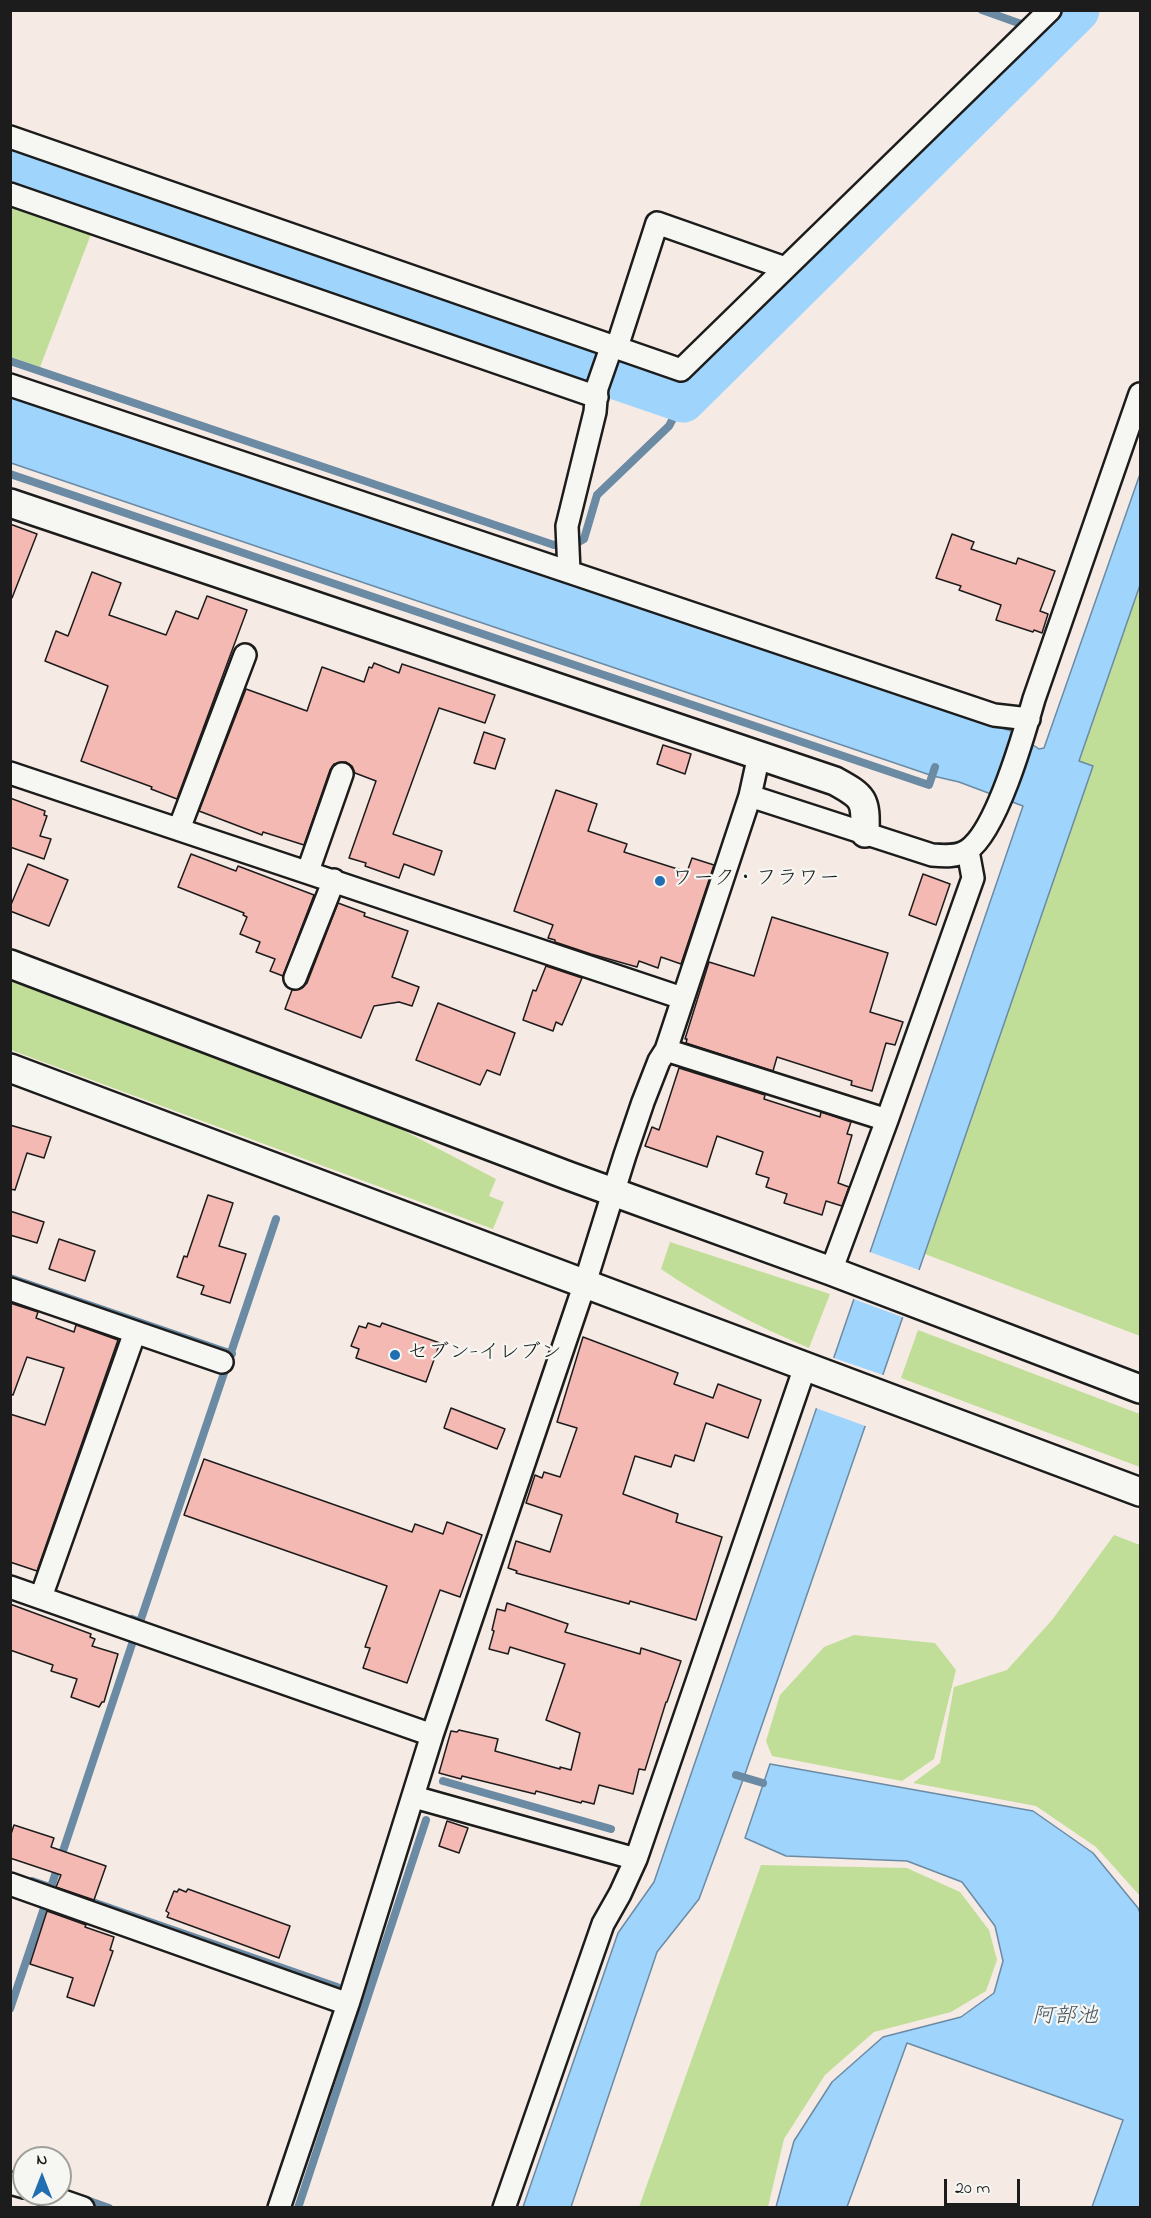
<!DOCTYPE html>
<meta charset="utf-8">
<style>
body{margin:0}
#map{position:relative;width:1151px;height:2218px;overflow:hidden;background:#f6eae5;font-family:"Indie Flower",sans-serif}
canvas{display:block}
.frame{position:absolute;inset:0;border:12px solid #1c1c1c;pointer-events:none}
.north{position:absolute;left:12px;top:2146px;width:60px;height:60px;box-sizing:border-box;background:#f6f6f2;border:2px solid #9f9f9c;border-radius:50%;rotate:0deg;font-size:16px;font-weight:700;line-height:24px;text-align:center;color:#1c1c1c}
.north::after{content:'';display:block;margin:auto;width:21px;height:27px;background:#1f6fb2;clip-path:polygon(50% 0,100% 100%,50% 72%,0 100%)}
.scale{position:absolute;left:944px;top:2179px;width:76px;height:27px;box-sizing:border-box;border:3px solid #1c1c1c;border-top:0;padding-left:8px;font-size:18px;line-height:21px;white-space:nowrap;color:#1c1c1c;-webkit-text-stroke:4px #f6f6f2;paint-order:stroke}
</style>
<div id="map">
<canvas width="1151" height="2218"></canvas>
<div class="frame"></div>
<div class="north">N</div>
<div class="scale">20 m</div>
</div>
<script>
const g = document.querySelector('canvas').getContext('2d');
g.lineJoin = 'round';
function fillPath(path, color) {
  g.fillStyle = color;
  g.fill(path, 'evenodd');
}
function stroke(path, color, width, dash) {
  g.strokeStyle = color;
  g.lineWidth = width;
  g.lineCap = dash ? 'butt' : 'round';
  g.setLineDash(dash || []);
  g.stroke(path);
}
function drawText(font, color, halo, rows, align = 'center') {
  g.font = font + ' "Indie Flower","Klee One",sans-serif';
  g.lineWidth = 4.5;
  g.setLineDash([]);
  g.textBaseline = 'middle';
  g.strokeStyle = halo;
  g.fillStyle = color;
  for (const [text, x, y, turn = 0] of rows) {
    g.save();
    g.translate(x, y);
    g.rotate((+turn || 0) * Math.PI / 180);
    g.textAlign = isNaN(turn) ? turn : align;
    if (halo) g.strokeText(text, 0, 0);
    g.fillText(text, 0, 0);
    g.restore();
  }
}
fillPath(new Path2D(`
 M11 201 93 229 40 367 11 357Z
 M1140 585V1336L925 1254 1092 767 1079 762Z
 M10 980 399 1128 496 1179 489 1196 504 1202 493 1229 11 1050Z
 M670 1242 830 1294 809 1348C757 1326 708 1301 661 1269Z
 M918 1330 1140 1414V1467L901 1378Z
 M1114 1535 1140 1545V1896L1096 1847 1036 1806 913 1783 940 1763 954 1687 1007 1670 1052 1620Z
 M854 1635 935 1643 956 1670 934 1759 902 1781 772 1756 766 1741 780 1695 824 1647Z
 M761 1865 907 1868 960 1892 989 1930 997 1960 986 1991 951 2012 874 2032 825 2075 784 2139 768 2207H639Z`), '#c0de97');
const water = new Path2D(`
 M11 397 1014 732 1039 749 1044 748 1140 474V585L1079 761 1093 766 744 1777 699 1899 657 1952 571 2207H523L618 1933 654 1882 1023 806 959 782 933 776 11 463Z
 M770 1764 1033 1811 1093 1853 1138 1908 1140 1913V2207H1092L1123 2120 907 2043 847 2207H776L794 2141 832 2082 883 2037 961 2017 994 1993 1003 1961 995 1926 962 1882 907 1861 786 1856 745 1838Z`);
fillPath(water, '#9fd4fd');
stroke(water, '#6b8aa3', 1.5);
fillPath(new Path2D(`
 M867 1251 922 1271 905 1318 851 1298Z
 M831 1357 886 1376 868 1427 813 1407Z`), '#f6eae5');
stroke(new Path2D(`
 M982 10 1052 35
 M10 361 554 545 575 544 584 539 597 495 669 426 683 400
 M10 474 929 785 935 767
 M10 1278 232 1354
 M132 1619 140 1622 276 1219
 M736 1775 763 1783
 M443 1781 611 1829
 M32 1881 337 1987
 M51 1887 133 1641
 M10 2009 44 1908
 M81 2198 109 2208
 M298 2208 426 1820`), '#6b8aa3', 8);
stroke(new Path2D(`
 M10 170 683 400 1077 10`), '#9fd4fd', 45);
const building = new Path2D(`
 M10 524 37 534 12 598H10Z
 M952 534 974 542 971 549 1016 564 1018 558 1055 571 1040 611 1048 614 1042 633 1034 630 1033 632 996 620 1001 605 959 590 961 586 936 578Z
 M92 572 121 583 109 615 166 635 176 611 198 619 207 596 247 610 177 799 151 789 152 787 81 761 108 686 45 661 56 631 68 636Z
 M374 663 399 673 402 664 495 695 485 723 439 708 393 834 442 851 434 875 404 864 399 878 365 866 366 863 349 858 376 781 355 773 352 766 346 762 334 764 330 770 304 845 263 832 262 835 199 811 246 689 307 711 322 667 364 682 369 667 372 668Z
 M484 732 505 739 495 769 474 763Z
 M663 745 691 754 685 774 657 764Z
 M556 790 597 804 588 831 627 844 624 852 687 872 692 858 714 865 681 964 661 957 658 968 639 961 637 967 591 954 555 942V940L548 938 553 925 514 911Z
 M10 798 45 811 44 815 47 816 40 836 51 839 44 859 10 847Z
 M191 854 236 871 238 866 314 895 283 976 270 971 275 959 256 952 260 942 240 934 247 917 243 915 244 913 178 887Z
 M28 864 68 880 49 926 10 911V907Z
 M923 874 950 884 936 925 909 915Z
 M338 903 365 913 364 916 408 931 392 977 419 987 412 1006 399 1002 374 1006 361 1038 285 1009 292 990 302 988 307 983Z
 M772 917 888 953 870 1012 903 1022 895 1045 886 1043 872 1091 851 1085 852 1081 777 1057 773 1071 686 1043 687 1039H685L709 962 754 976Z
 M546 966 582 978 562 1025 556 1022 553 1031 523 1020 533 990 536 991Z
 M438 1003 515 1033 500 1075 487 1070 480 1085 416 1060Z
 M679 1068 765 1095 764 1099 820 1117 821 1112 851 1122 847 1134 852 1135 838 1183 849 1187 842 1206 826 1201 822 1215 784 1203 787 1194 766 1187 769 1178 756 1174 763 1152 717 1136 707 1167 645 1146 652 1127 659 1130Z
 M10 1125 51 1137 44 1158 27 1153 15 1190 10 1189Z
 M208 1195 233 1203 219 1246 246 1254 230 1303 201 1294 204 1286 177 1277 184 1256 187 1257Z
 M10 1211 44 1222 37 1243 10 1235Z
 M59 1239 95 1251 85 1281 49 1269Z
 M10 1303 38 1312 36 1318 74 1332 76 1325 118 1340 37 1571 10 1562V1414L45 1425 64 1368 27 1357 13 1395 10 1394Z
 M368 1323 380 1327 382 1323 440 1343 426 1382 356 1358 359 1349 351 1346 359 1326 366 1328Z
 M583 1337 678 1373 674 1384 713 1398 718 1384 761 1400 748 1438 706 1423 694 1461 675 1455 671 1467 635 1456 623 1494 678 1514 676 1522 722 1537 696 1620 630 1601 629 1604 516 1573 517 1571 508 1568 516 1541 550 1552 562 1515 526 1503 535 1475 542 1478 544 1472 560 1477 577 1428 557 1422Z
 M451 1408 505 1429 497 1449 444 1428Z
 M204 1459 412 1532 415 1524 443 1534 447 1522 482 1535 460 1597 440 1590 407 1683 363 1668 370 1648 365 1647 387 1586 184 1515Z
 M507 1603 568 1624 565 1632 640 1654 641 1648 681 1661 667 1702H666L645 1770 639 1769 633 1794 599 1785 594 1804 582 1801 581 1803 536 1791 535 1794 462 1776 461 1779 439 1773 451 1731 457 1732 459 1730 498 1739 495 1751 560 1769V1767L571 1770 580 1733 546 1720 565 1664 510 1647 508 1654 489 1649 494 1631 492 1630 497 1609 505 1611Z
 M10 1604 91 1634 90 1637 95 1639 92 1646 118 1654 104 1702H102L99 1707 71 1697 77 1679 51 1671 53 1665 10 1650Z
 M447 1821 468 1828 459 1853 439 1846Z
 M14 1825 54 1838 51 1847 106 1866 94 1900 56 1887 61 1875 10 1858V1837Z
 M179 1889 186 1892 188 1889 290 1926 279 1958 167 1917 169 1913 166 1911 174 1891 177 1892Z
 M47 1911 86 1925 85 1927 114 1937 110 1950 113 1951 94 2006 67 1997 73 1978 30 1964Z`);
fillPath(building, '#f5b9b3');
stroke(building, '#1c1c1c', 1.5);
const minor = new Path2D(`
 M10 137 681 370 1050 10
 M10 194 597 397
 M612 345 597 388 595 412 567 526 569 572 994 715 1029 719
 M617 347 657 223 785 268
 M10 385 569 572
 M10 773 682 998
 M750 796 932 855C944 856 958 857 968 850 997 830 1024 734 1034 699L1140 394
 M179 829 245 655
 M308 871 342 774
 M295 978 334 880
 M666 1050 887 1120
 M831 1271 887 1120 973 878 968 851
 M10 1289 222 1362
 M10 1587 432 1735
 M41 1597 135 1332
 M414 1797 636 1859
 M10 1884 348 2004
 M10 2183 24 2187
 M43 2194 83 2208
 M279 2208 348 2004 432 1735 585 1283 625 1155 643 1102 659 1061 666 1050 750 796 759 755
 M504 2208 603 1924 620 1894 636 1859 805 1367`);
const tertiary = new Path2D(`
 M10 503 835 781C864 797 866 799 865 833
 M10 964 569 1176 831 1271 1140 1389
 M10 1068 1140 1492`);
stroke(minor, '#1c1c1c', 26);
stroke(tertiary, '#1c1c1c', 32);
stroke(minor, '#f6f6f2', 21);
stroke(tertiary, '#f6f6f2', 27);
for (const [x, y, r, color] of [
 [660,881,6,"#1f6fb2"],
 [395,1355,6,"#1f6fb2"]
]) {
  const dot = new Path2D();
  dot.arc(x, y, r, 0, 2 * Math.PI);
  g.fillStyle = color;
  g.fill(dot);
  stroke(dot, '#f6f6f2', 2);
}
drawText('21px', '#1c1c1c', '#f6f6f2', [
 ["ワーク・フラワー",672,881],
 ["セブン-イレブン",407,1355]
], 'left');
drawText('italic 22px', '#435360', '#f6f6f2', [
 ["阿部池",1065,2018]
]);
</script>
